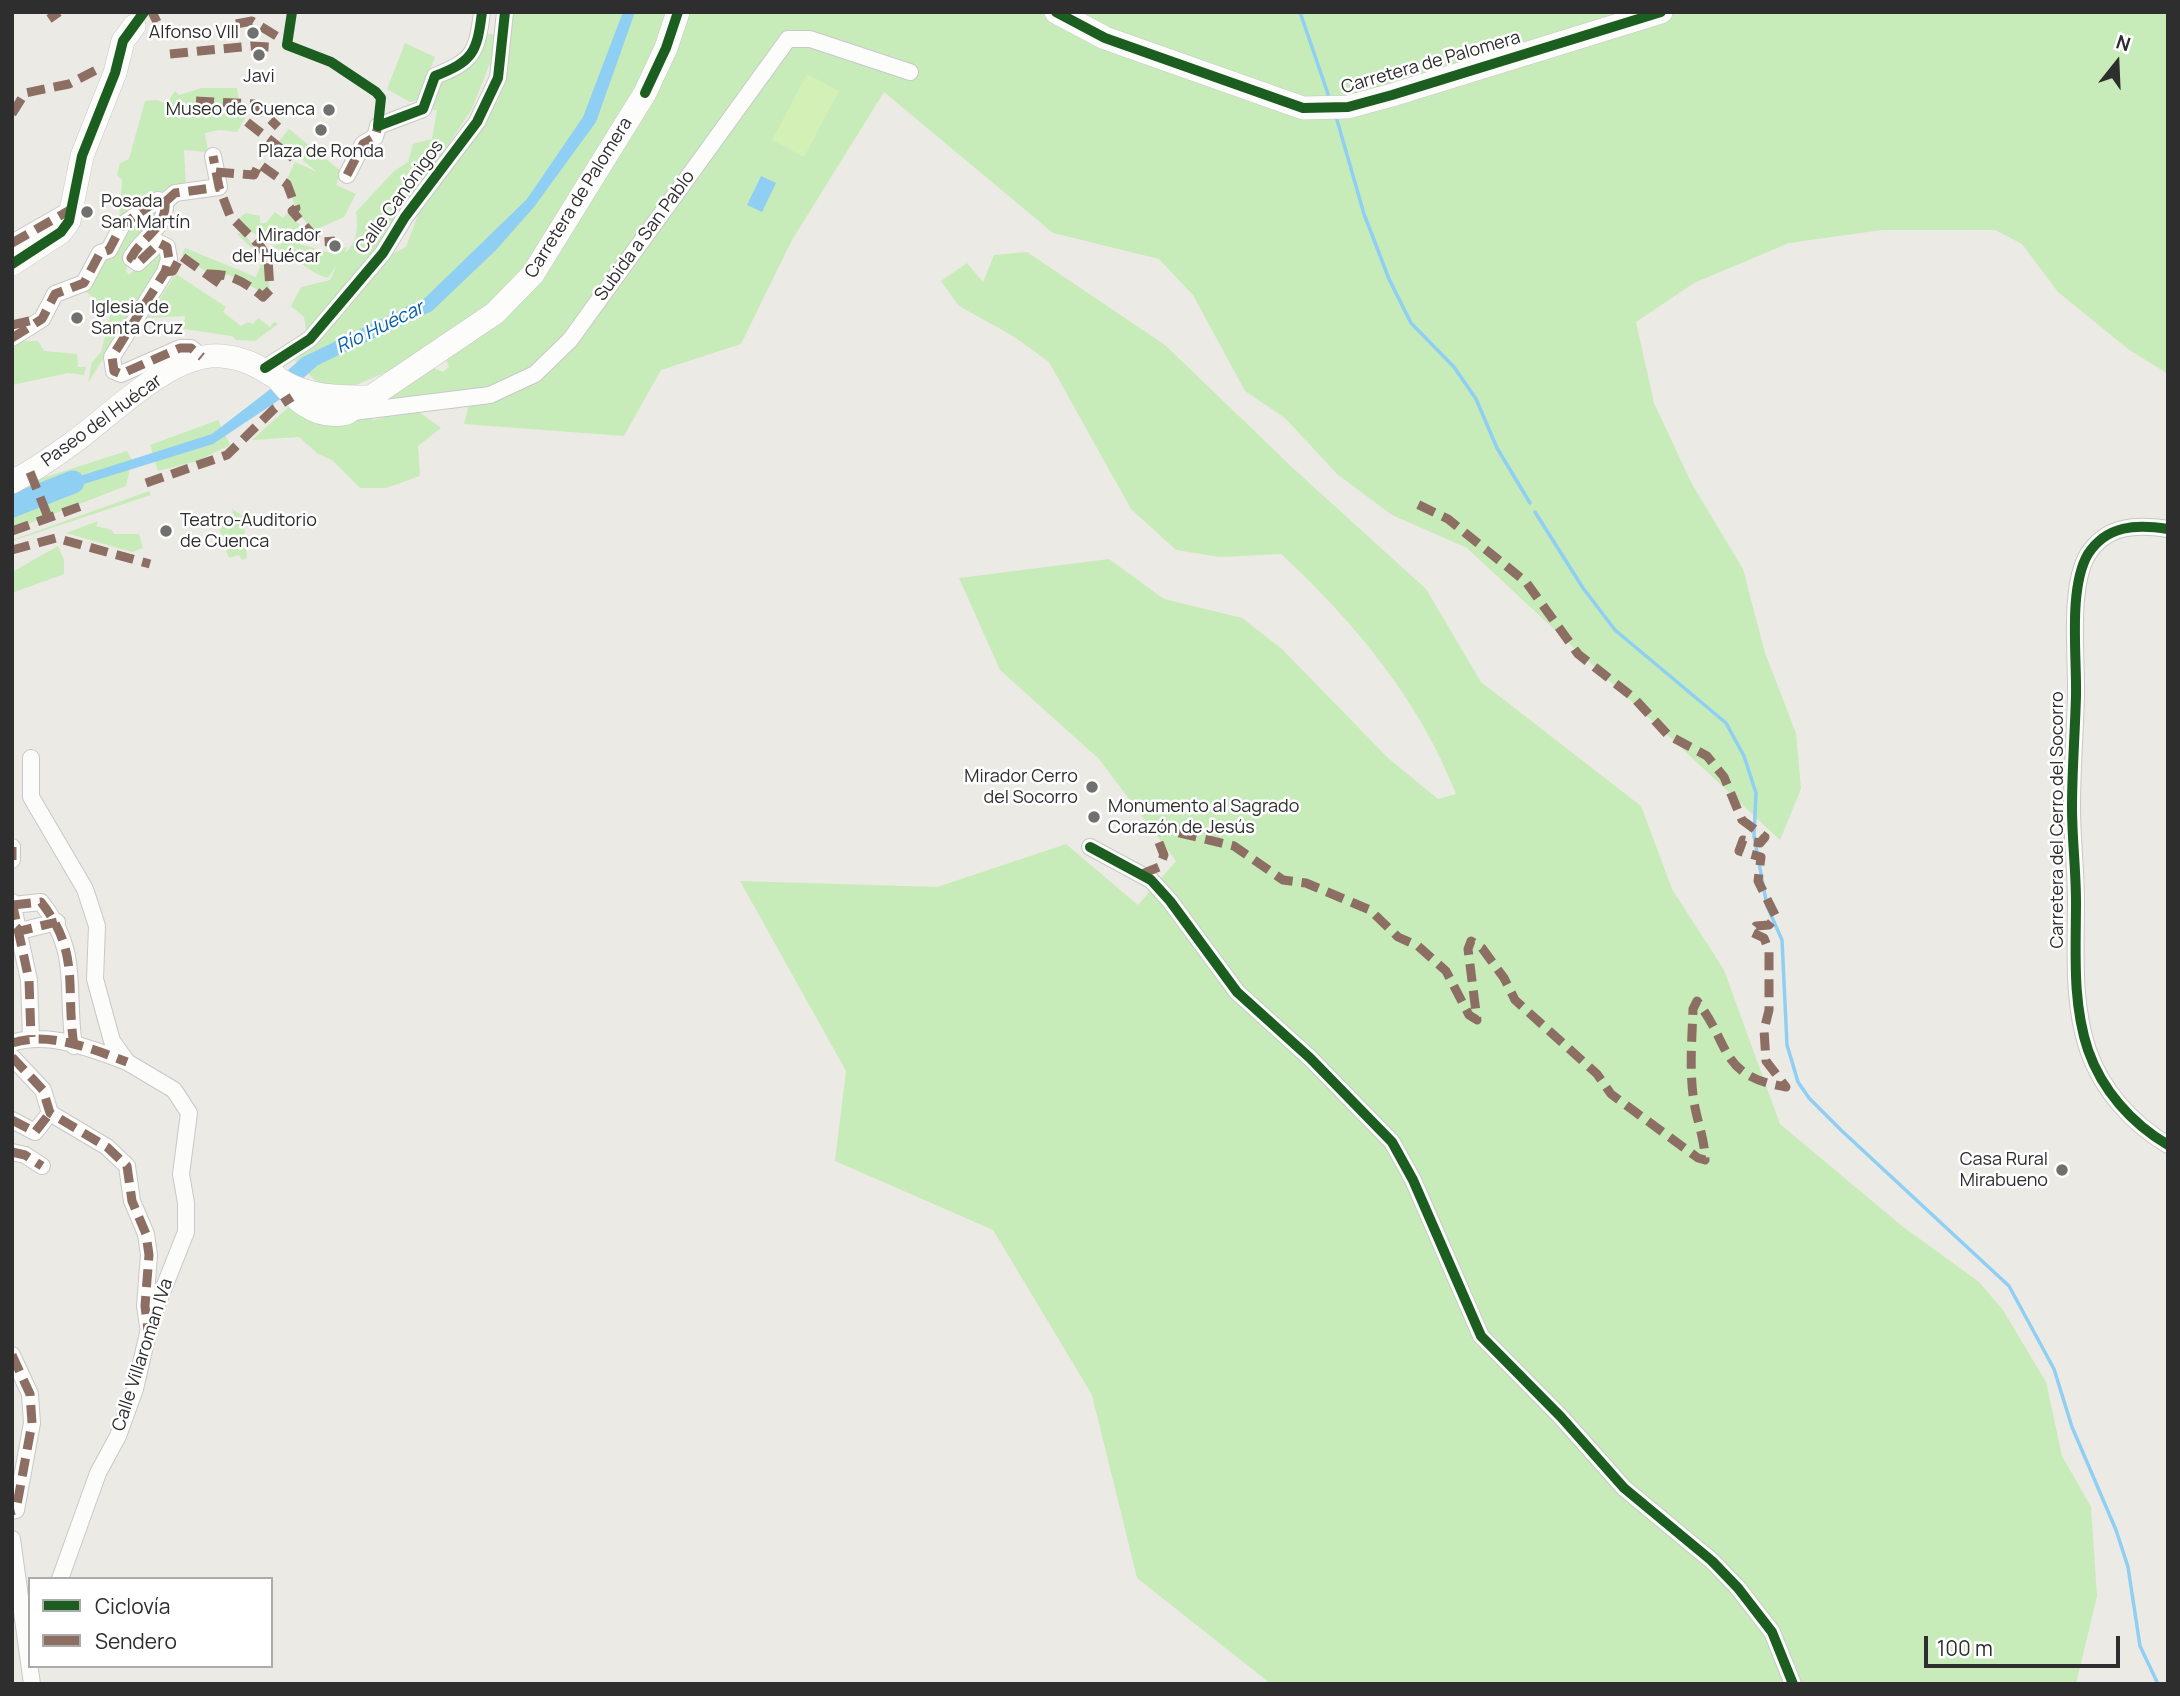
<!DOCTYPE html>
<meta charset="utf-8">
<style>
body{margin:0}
#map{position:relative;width:2180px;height:1696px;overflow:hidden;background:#eceae4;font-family:Manrope,sans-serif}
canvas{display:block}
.frame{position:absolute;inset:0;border:14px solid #2e2e2e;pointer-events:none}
.legend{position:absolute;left:28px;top:1577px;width:245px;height:91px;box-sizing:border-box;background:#fff;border:2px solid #ababab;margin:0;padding:9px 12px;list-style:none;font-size:21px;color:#2e2e2e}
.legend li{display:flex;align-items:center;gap:14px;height:35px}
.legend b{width:35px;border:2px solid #ababab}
.north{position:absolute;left:2082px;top:28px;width:70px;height:70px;-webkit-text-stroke:5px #fff;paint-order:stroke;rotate:18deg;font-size:19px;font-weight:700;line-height:28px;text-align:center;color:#2e2e2e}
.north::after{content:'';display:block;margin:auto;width:24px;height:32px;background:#2e2e2e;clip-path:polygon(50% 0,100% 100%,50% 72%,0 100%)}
.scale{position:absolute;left:1924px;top:1636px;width:196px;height:32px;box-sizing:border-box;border:4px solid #2e2e2e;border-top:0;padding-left:9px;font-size:21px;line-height:24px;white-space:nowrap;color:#2e2e2e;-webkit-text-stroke:5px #fff;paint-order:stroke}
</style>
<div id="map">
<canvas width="2180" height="1696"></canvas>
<div class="frame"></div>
<ul class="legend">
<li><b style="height:9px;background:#1b5e20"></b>Ciclovía</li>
<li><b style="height:9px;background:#8d6e63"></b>Sendero</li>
</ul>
<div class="north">N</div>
<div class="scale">100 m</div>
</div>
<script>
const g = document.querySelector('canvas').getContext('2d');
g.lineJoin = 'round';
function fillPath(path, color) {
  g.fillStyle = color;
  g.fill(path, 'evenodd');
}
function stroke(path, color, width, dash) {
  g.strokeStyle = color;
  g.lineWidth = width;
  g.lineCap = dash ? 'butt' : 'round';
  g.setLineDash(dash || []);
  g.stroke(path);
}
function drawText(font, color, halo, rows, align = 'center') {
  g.font = font + ' Manrope,sans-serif';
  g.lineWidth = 5;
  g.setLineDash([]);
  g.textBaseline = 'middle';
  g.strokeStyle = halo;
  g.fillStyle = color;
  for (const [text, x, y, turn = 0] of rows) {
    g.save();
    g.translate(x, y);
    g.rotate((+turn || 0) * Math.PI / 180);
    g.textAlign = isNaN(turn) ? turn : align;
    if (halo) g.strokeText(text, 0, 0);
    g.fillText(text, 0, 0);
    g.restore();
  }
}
fillPath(new Path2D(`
 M509 12H2168V374L2128 349 2058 292 2022 244 1995 230H1882L1789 243 1694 283 1636 322 1654 403 1692 484 1743 569 1765 653 1796 733 1801 789 1780 840 1467 548 1392 515 1337 474 1285 418 1245 391 1193 295 1159 259 1053 233 884 92 792 240 741 344 661 370 624 436 464 424 473 389 376 402 431 367 443 372 449 367 442 348 356 385 321 386 295 361C327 320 358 269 406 247L423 201 498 101 509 59Z
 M479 33 501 35 472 109 375 254 306 330 304 317 291 306 301 287 330 280 337 265 328 278C306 272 293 253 271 246L290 241 334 254 337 249 347 247 345 253C358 241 358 228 356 212L394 171 408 162 413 144 432 139 437 110H421L430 86 463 65Z
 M405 43 435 57 418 100 410 102 387 89Z
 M202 88H237L240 106 251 107 237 132 219 130 205 133 208 152 184 150 186 188C162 207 133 241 126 271L129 275 156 249 163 253 162 263 88 383 92 362 101 352 110 316 89 305 93 297 86 292 112 251 119 222 122 180 117 175 120 163 129 159 145 101 157 100 166 104 175 91 179 95Z
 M289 129 342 172 336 185 356 194 344 217 313 231 296 210 287 179 295 162 317 172 279 141Z
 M275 212 283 218 287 213 301 226 300 231 284 232 264 243 238 219 246 213 260 216V223H266Z
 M236 233 244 234 266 260 270 290 264 293 229 275 208 273 182 255 185 248 256 277 263 259Z
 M1027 252 1165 345 1295 470 1426 589 1481 682 1641 806 1672 889 1724 970 1780 1124 1902 1226 1979 1282 2003 1310 2046 1382 2062 1456 2091 1507 2097 1596 2076 1684H1271L1137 1578 1092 1395 993 1230 835 1161 846 1071 740 881 937 887 1066 844 1138 905 1176 861 1099 759 1000 670 959 578 1109 559 1164 599 1242 618 1282 649 1388 758 1438 799 1456 794C1420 701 1353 620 1281 554L1219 557 1176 550 1131 509 1049 362 1013 336 959 306 941 281 967 263 983 282 994 255Z
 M176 274 226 307 223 312 241 326 248 322 253 324 258 318 270 327 274 322 278 324 255 341 236 340 232 336 184 329 185 316 147 318Z
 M25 341H38L44 351 77 354 78 367H86L84 375 68 373 12 385V345Z
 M303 394 374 420 415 409 441 428 418 446 420 476 386 488H360L332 460 318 454 299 437 252 440Z
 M218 420 230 445 197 461 158 471 150 445Z
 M127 451 132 460 126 486 12 530V482L33 481Z
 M149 491 151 495 12 541V540Z
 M232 509 243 516 247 558 242 560 239 555 229 558 216 519 221 521 234 516Z
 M98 521 96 526 112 530 114 534H139L143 548 132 552 66 533Z
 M58 546 64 560V574L12 593V572Z`), '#c8ebba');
fillPath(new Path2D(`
 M807 74 839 91 804 157 772 140Z`), '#d3f0b7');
fillPath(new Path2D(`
 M623 12H635L596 122 534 207 496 250 432 311 318 365 300 381 288 370 303 357 425 298 527 199 583 117Z
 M761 176 776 183 762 212 747 205Z
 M273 387 282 398 213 444 45 496 41 484 61 482 212 434Z`), '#90cff4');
stroke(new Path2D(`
 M1300 12 1329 97
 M1337 120 1364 214 1389 279 1411 323 1454 367 1476 399 1497 448 1530 503
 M1535 512 1583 588 1615 630 1726 723 1744 756 1756 793 1754 836 1767 906 1782 940 1787 1045 1798 1082 1809 1098 1842 1131 2009 1286 2054 1369 2072 1427 2116 1530 2128 1567 2140 1646 2158 1684`), '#90cff4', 3.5);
stroke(new Path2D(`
 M12 506 73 482`), '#90cff4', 23);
const street = new Path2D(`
 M347 175 363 144 375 137 378 126 423 109 435 76C473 61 477 53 482 12
 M165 202 175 193 219 187 213 156
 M12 243 73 208
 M12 338 42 319 55 294 84 283 100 253 109 250 122 225 158 200 165 202C167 229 141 237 131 258L138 263 159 243 167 247 169 259 165 272 112 357 114 371 121 374 180 348H191L202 357
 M265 368 310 339 383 253 405 217 477 122 498 78 505 12
 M353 412 490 395 535 374 570 340 788 39H810L910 72
 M2168 529C2136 524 2107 525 2088 554 2068 588 2077 657 2076 696 2075 733 2072 770 2072 807 2072 839 2076 870 2076 902 2076 952 2072 1002 2088 1050 2102 1090 2131 1123 2168 1145
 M31 758V797L85 889 97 926 95 979 112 1041 127 1062 174 1090 189 1113 181 1174 186 1203V1232L151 1320 135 1389 118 1436 98 1473 60 1579
 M12 847V860
 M1090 847 1151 880 1170 901 1237 992 1310 1058 1392 1142 1413 1180 1481 1336 1561 1417 1624 1488 1712 1561 1738 1588 1772 1632 1793 1684
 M12 902 29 980 31 1037
 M13 905 41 902C81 953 65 986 74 1046
 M12 926 20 931 57 922
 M12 1043C48 1031 93 1049 127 1062
 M12 1057 43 1090 50 1113 107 1147 127 1166 132 1201 146 1234 149 1255 145 1306 148 1326
 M12 1120 35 1132 50 1113
 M12 1152 25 1155 42 1166
 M12 1355 30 1394 32 1423 16 1510 12 1511
 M12 1539 32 1684`);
const secondary = new Path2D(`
 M1056 12 1105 38 1303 108 1348 107 1392 95 1661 12
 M12 264 61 232 69 221 82 156 115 73 123 41 134 26
 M273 373C292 397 314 421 347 413L495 313 533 274 645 93 666 48 678 12
 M12 482C33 471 52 458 71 444 110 417 170 352 221 356 258 359 269 378 299 389 322 397 344 397 368 397`);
stroke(street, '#c9c8c9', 18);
stroke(secondary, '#c9c8c9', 24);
stroke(street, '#fcfcfb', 16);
stroke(secondary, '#fcfcfb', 23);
stroke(new Path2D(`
 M152 12 157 22
 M49 19 59 12
 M236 24 252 21 288 43
 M170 54 251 46 270 47 273 51
 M196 101 254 104 278 127
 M12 114 25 93 69 84 100 68
 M247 122 293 158
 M216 172 254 175 259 164 287 184 296 208 292 211 319 242 335 241
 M347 175 363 144 375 137 378 126 383 124
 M165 202 175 193 219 187
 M12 243 70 210
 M165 272 173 271 181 256 223 286
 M207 274C231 273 246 283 263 297L270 290 268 259 261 247 230 216 219 187 213 156
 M12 325 38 319
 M12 338 42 319 55 294 84 283 100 253 109 250 122 225 158 200 165 202C167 229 141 237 131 258L138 263 159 243 167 247 169 259 165 272 112 357 114 371 121 374 180 348H191L202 357
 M30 472 48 517
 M146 483 227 455 275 408 292 397
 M12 531 87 504
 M12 550 56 538 150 564
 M12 847V860
 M1142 874 1159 867 1164 855 1156 835 1159 828 1234 846 1283 880 1306 883 1370 910 1398 937 1418 946 1446 971 1469 1015 1477 1020 1468 949 1471 941 1482 948 1504 978 1515 1000 1597 1074 1611 1094 1698 1158 1705 1160C1705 1140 1697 1121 1694 1102 1689 1071 1692 1040 1693 1009L1697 1001C1732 1047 1719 1076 1786 1087L1766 1061 1764 1030 1769 1010V951L1764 938 1751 932 1756 926 1769 925 1776 917 1758 881 1761 857 1739 851 1743 840 1760 843 1765 837 1742 820 1724 777 1707 756 1668 735 1634 698 1578 654 1526 582 1448 519 1417 504
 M12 902 29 980 31 1037
 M13 905 41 902C81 953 65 986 74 1046
 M16 927 20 931 57 922
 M12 1043C48 1031 93 1049 127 1062
 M12 1057 43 1090 50 1113 107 1147 127 1166 132 1201 146 1234 149 1255 145 1306 148 1330
 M12 1120 35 1132 50 1113
 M12 1152 25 1155 42 1166
 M12 1355 30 1394 32 1423 16 1510 12 1511`), '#8d6e63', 9, [18, 9]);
stroke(new Path2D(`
 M292 12 287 45 331 62 376 92 381 98 378 126 423 109 435 76C473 61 477 53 482 12
 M1056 12 1105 38 1303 108 1348 107 1392 95 1661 12
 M645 93 666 48 678 12
 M12 264 61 232 69 221 82 156 115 73 123 41 144 12
 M265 368 310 339 383 253 405 217 477 122 498 78 505 12
 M2168 529C2136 524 2107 525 2088 554 2068 588 2077 657 2076 696 2075 733 2072 770 2072 807 2072 839 2076 870 2076 902 2076 952 2072 1002 2088 1050 2102 1090 2131 1123 2168 1145
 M1090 847 1151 880 1170 901 1237 992 1310 1058 1392 1142 1413 1180 1481 1336 1561 1417 1624 1488 1712 1561 1738 1588 1772 1632 1793 1684`), '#1b5e20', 10);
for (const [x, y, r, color] of [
 [253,33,7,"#70706e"],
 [259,55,7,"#70706e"],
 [329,110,7,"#70706e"],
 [321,130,7,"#70706e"],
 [87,212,7,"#70706e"],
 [335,246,7,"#70706e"],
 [77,318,7,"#70706e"],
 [166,531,7,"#70706e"],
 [1092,787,7,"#70706e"],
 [1094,817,7,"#70706e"],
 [2062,1170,7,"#70706e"]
]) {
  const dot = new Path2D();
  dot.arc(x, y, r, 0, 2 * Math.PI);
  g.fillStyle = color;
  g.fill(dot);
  stroke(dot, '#fff', 2.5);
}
drawText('18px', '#2e2e2e', '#fff', [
 ["Alfonso VIII",239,33],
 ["Javi",259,77,"center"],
 ["Museo de Cuenca",315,110],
 ["Plaza de Ronda",321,152,"center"],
 ["Posada",101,202,"left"],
 ["San Martín",101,223,"left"],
 ["Mirador",321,236],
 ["del Huécar",321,257],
 ["Iglesia de",91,308,"left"],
 ["Santa Cruz",91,329,"left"],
 ["Teatro-Auditorio",180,521,"left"],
 ["de Cuenca",180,542,"left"],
 ["Mirador Cerro",1078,777],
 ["del Socorro",1078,798],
 ["Monumento al Sagrado",1108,807,"left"],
 ["Corazón de Jesús",1108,828,"left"],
 ["Casa Rural",2048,1160],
 ["Mirabueno",2048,1181]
], 'right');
drawText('18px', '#2e2e2e', '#fff', [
 ["Carretera de Palomera",1431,63,-16],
 ["Calle Canónigos",400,197,-54],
 ["Carretera de Palomera",579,198,-58],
 ["Subida a San Pablo",645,236,-54],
 ["Paseo del Huécar",102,421,-36],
 ["Carretera del Cerro del Socorro",2058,820,-90],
 ["Calle Villaroman IVa",143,1355,-72]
]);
drawText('italic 19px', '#005fb0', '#fff', [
 ["Río Huécar",380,328,-26]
]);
</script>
